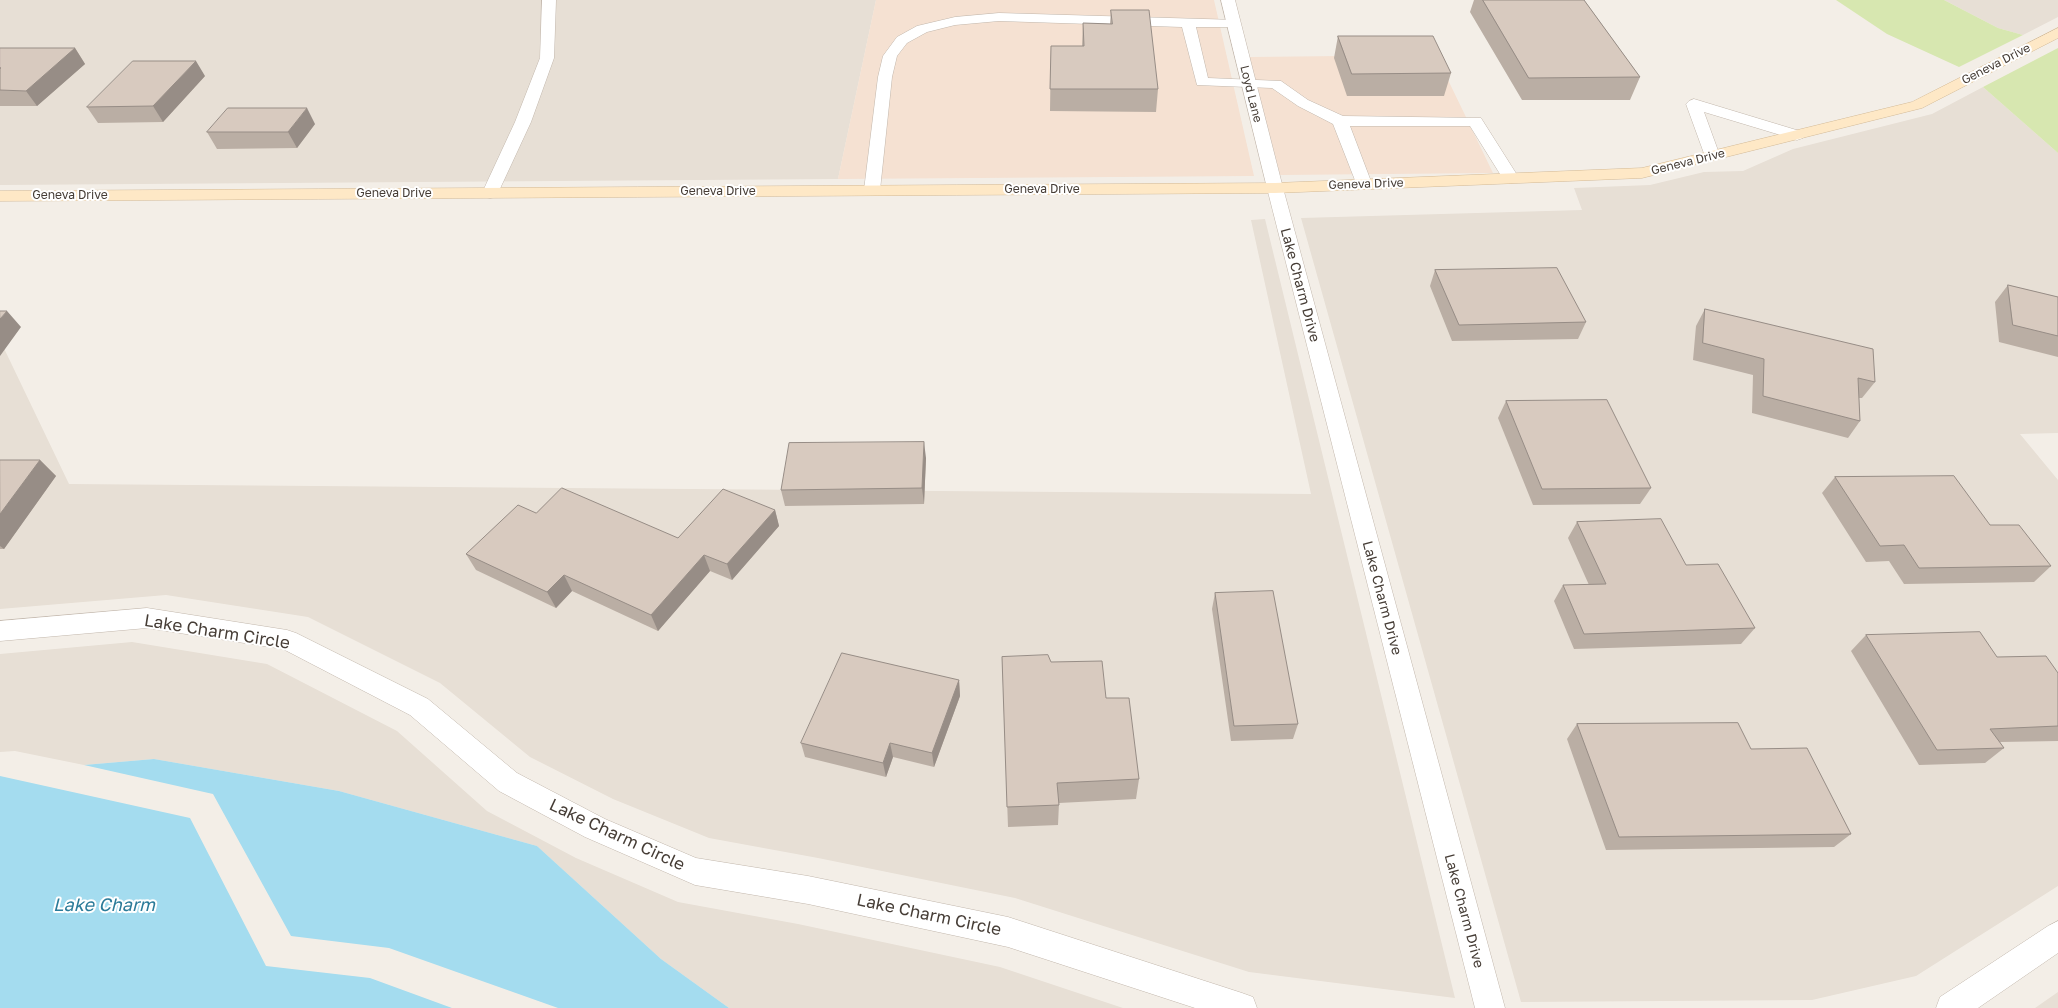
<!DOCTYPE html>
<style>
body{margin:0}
canvas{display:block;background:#f3eee7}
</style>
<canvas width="2058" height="1008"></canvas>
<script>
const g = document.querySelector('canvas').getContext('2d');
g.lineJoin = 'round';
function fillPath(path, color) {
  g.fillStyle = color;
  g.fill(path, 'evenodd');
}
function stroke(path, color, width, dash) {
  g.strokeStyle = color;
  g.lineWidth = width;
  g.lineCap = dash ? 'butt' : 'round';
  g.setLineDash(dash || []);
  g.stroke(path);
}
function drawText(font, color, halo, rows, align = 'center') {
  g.font = font + ' "Golos Text",sans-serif';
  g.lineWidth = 4;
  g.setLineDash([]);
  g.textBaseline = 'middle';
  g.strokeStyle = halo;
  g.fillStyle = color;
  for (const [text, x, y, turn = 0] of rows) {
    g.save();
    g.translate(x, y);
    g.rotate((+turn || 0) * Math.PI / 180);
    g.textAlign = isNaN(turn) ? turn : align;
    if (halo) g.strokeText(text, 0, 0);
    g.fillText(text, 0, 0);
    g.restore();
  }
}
fillPath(new Path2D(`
 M0 0H876L838 179 0 185Z
 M1944 0H2058V17L2023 35 1998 28Z
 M1983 87 2058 153V433L2020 434 2058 480V886L1916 976 1812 1000 1521 1002 1301 218 1582 210 1574 188 1650 185 1704 172 1743 171 1793 149 1932 114Z
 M1265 219 1455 998 1249 972 1015 898 818 858 709 838 613 799 530 757 440 683 308 617 166 595 0 609V340L69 484 1311 494 1251 220Z
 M132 642 267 664 397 731 487 811 576 858 678 902 798 924 1000 967 1123 1008H729L661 959 537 846 339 791 154 759 84 765 15 751 0 752V654Z
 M2058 992V1008H2035Z`), '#e7dfd5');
fillPath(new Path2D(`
 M876 0H1214L1254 176 838 179Z
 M1436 55 1493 173 1280 175 1249 57Z`), '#f5e1d2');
fillPath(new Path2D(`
 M1836 0H1944L1998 28 2023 35 1959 67 1887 34Z
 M2058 48V153L1983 87Z`), '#d7e7b0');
fillPath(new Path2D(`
 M154 759 339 791 537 846 661 959 729 1008H558L389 948 291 936 213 794 84 765Z
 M0 776 190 818 266 966 370 978 452 1008H0Z`), '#a4dcef');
const service = new Path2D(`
 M542 0H556L554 58 531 122 498 193 496 197 490 198 484 197 482 193 515 122 540 58Z
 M999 13 1238 20 1240 23 1238 26 1233 27H1196L1208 78 1281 81 1308 100 1343 116 1481 118 1519 178 1517 182 1511 183 1505 182 1470 126H1350L1372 184 1370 188 1364 189 1358 188 1333 124 1298 106 1272 88 1197 85 1182 27 999 21 955 25 927 32 907 43 897 56 892 77 880 190 878 194 872 195 866 194 864 190 878 77 883 56 897 37 917 26 955 17Z
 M1694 99 1803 132 1805 135 1803 138 1797 140 1704 112 1720 156 1718 159H1706L1686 104 1689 101Z`);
const minor = new Path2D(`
 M1221 0H1235L1283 188 1281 192 1275 193 1269 192 1267 188Z
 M147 608 287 630 296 633 428 699 517 773 605 819 696 858 808 876 1008 917 1242 993 1253 997 1257 1008H1195L1008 947 808 904 695 885 585 837 499 791 410 715 283 649 147 628 0 641V621Z
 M2058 921V953L1978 1008H1936L1940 997 2048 926Z`);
const tertiary = new Path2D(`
 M1275 183 1281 184 1283 188 1505 1008H1475L1267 188 1269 184Z`);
const secondary = new Path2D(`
 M2058 28V38L1922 108 1642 178 1275 193 0 201V191L1275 183 1642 168 1912 102Z`);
stroke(service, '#c2b7ac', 1);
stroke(minor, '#c2b7ac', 1);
stroke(tertiary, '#c2b7ac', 1);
stroke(secondary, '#d3ba97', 1);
fillPath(service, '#fff');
fillPath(minor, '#fff');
fillPath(tertiary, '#fff');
fillPath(secondary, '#fee8c6');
fillPath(new Path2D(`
 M1474 0H1584L1640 77 1630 100H1522L1470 12Z
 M1111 10 1158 89 1156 112 1050 111 1051 46H1082L1083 23 1110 24Z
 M1338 36 1451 73 1444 96H1347L1334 58Z
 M0 48H75L85 64 37 106H0Z
 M205 76 163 122 98 123 87 107Z
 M315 124 297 148 217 149 207 132Z
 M1435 270 1586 322 1578 339 1452 341 1430 286Z
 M2008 285 2058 297V357L1999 342 1995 302Z
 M1705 309 1875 382 1862 398H1859L1860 421 1848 438 1752 413 1753 375 1693 360 1696 326Z
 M1506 401 1651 488 1640 504 1533 505 1498 418Z
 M926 458 924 504 785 506 781 490Z
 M0 460H40L56 476 4 549H0Z
 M1835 477 1990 525 2051 566 2034 582 1904 584 1889 561 1866 562 1822 493Z
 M775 510 779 526 732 580 710 571 658 631 572 591 556 608 476 570 466 554 536 513 678 538Z
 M1577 522 1686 565 1755 628 1741 644 1574 649 1554 601 1563 585H1589L1568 538Z
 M1215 593 1298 724 1293 739 1231 741 1212 609Z
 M1866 635 1997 657 2058 673V741L2000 742 2004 748 1985 763 1919 765 1851 651Z
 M1002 657 1051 662 1106 698 1139 779 1136 799 1059 803 1058 825 1008 827Z
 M959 680 960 696 934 767 893 757 886 777 805 757 801 743Z
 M1577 724 1751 749 1851 834 1834 847 1606 850 1567 739Z`), '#baaea4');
fillPath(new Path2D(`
 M75 48 85 64 37 106 26 91Z
 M196 61 205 76 163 122 153 106Z
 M307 108 315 124 297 148 288 132Z
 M7 311 21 327 0 356V319Z
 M924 442 926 458 924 504 922 488Z
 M40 460 56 476 4 549 0 546V514Z
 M775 510 779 526 732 580 727 564Z
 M704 555 710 571 658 631 651 615Z
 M564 575 572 591 556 608 547 592Z
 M959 680 960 696 934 767 932 753Z
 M890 743 893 757 886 777 883 763Z`), '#978d86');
const building = new Path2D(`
 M1483 0H1584L1640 77 1529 78Z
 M1111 10H1149L1158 89H1050L1051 46H1084L1083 23 1112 24Z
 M1338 36H1433L1451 73 1352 74Z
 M0 48H75L26 91 0 90V68H1H0Z
 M133 61H196L153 106 87 107Z
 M228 108H307L288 132H207Z
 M1557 268 1586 322 1459 325 1435 270Z
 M2008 285 2058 297V336L2013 325Z
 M1705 309 1873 349 1875 382 1858 378 1860 421 1763 396 1764 359 1703 343Z
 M0 311H7L0 319Z
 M1607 400 1651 488 1542 489 1506 401Z
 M924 442 922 488 781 490 789 443Z
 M0 460H40L0 514Z
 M1954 476 1990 525H2019L2051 566 1919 568 1904 545 1880 546 1835 477Z
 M562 488 678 538 723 489 775 510 727 564 704 555 651 615 564 575 547 592 466 554 518 505 536 513Z
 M1661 519 1686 565 1718 564 1755 628 1584 634 1563 585 1606 584 1577 522Z
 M1273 591 1298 724 1234 726 1215 593Z
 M1980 632 1997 657 2046 656 2058 673V726L1990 729 2004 748 1937 750 1866 635Z
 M842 653 959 680 932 753 890 743 883 763 801 743Z
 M1048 655 1051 662 1102 661 1106 698H1129L1139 779 1057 783 1059 805 1007 807 1002 657Z
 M1738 723 1751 749 1807 748 1851 834 1619 837 1577 724Z`);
fillPath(building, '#d8cabf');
stroke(building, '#978d86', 1);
drawText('12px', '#463d36', '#fff', [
 ["Geneva Drive",1996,64,-27],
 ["Loyd Lane",1251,94,76],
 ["Geneva Drive",1688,162,-14],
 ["Geneva Drive",1366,184,-2],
 ["Geneva Drive",1042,189],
 ["Geneva Drive",718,191],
 ["Geneva Drive",394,193],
 ["Geneva Drive",70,195]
]);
drawText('14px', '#463d36', '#fff', [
 ["Lake Charm Drive",1300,285,75],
 ["Lake Charm Drive",1382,598,75],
 ["Lake Charm Drive",1464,911,75]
]);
drawText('17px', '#463d36', '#fff', [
 ["Lake Charm Circle",217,632,9],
 ["Lake Charm Circle",617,835,25],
 ["Lake Charm Circle",929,915,12]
]);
drawText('italic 18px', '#2b7b99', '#fff', [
 ["Lake Charm",104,905]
]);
</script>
